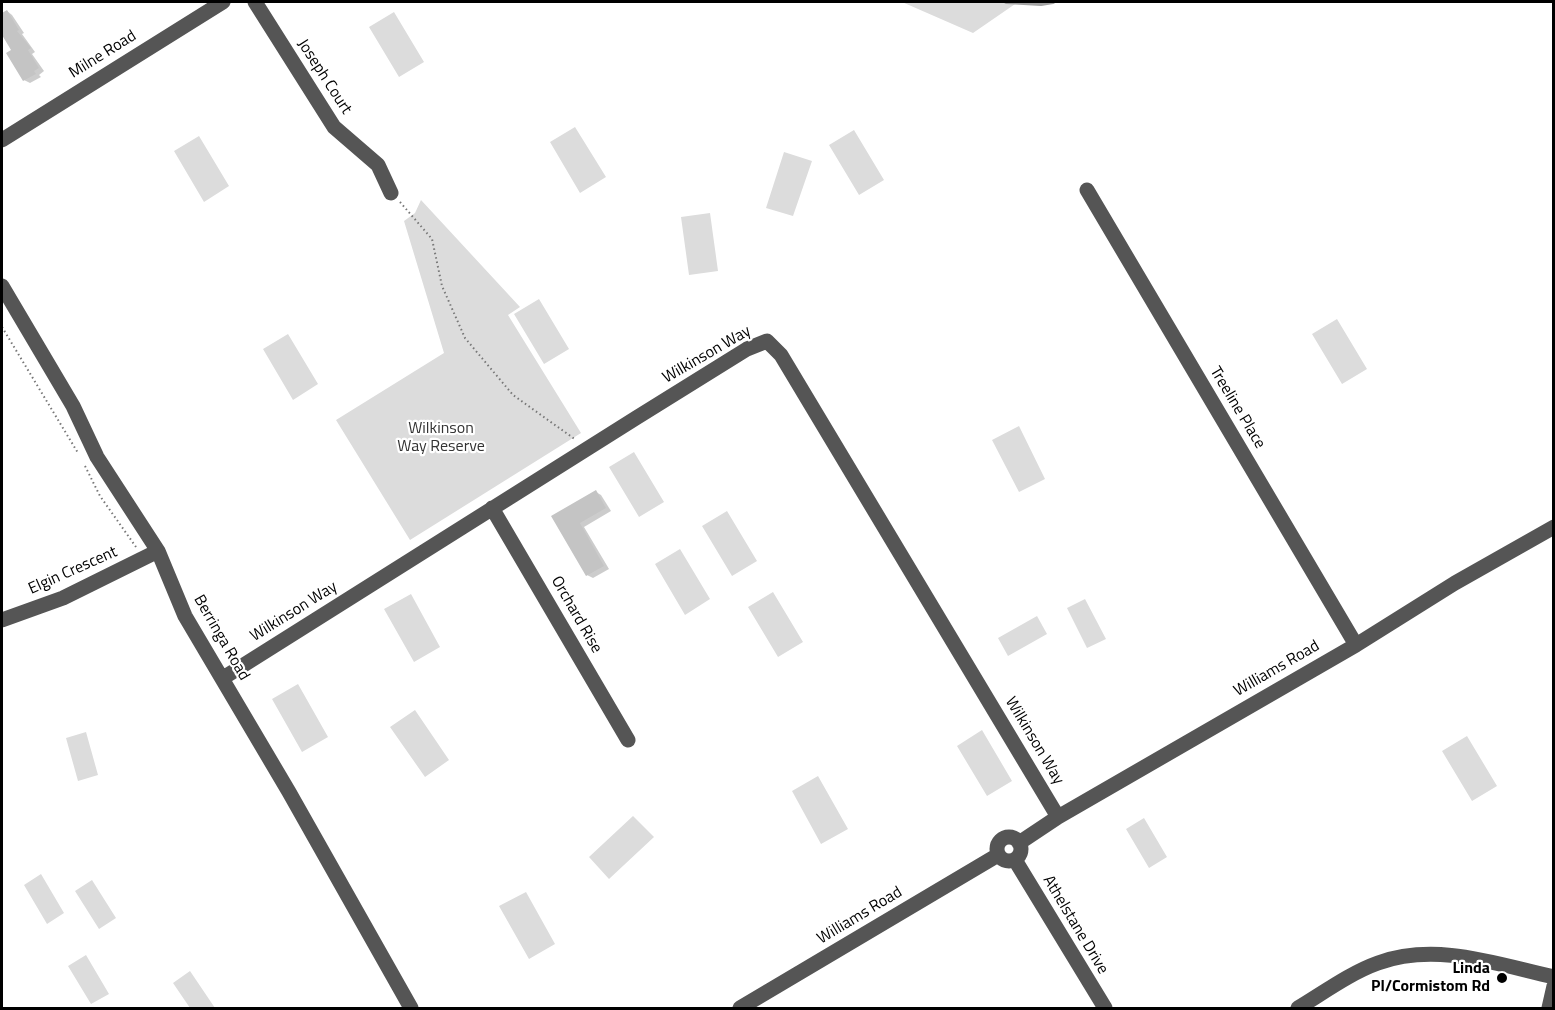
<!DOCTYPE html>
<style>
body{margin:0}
#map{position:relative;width:1555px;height:1010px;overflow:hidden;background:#fff;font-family:"Titillium Web",sans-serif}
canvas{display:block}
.frame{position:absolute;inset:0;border:3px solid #000;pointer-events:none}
</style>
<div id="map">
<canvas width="1555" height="1010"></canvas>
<div class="frame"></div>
</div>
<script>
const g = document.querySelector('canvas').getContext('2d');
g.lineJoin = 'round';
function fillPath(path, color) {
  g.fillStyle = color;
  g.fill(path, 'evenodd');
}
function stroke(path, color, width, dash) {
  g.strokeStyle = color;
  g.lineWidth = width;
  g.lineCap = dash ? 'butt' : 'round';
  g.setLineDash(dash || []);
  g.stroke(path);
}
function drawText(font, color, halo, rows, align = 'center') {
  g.font = font + ' "Titillium Web",sans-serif';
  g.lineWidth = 4.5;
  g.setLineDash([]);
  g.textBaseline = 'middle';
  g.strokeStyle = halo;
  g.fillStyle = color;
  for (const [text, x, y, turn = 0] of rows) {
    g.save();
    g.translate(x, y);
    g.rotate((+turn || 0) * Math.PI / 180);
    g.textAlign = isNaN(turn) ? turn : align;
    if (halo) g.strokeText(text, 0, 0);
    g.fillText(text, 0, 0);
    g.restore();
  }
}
fillPath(new Path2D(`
 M902 2H1018L973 33Z
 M394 12 424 62 399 77 369 27Z
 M575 127 606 177 580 193 550 142Z
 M854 130 884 180 859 195 829 145Z
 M199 136 229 186 204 202 174 151Z
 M784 152 812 161 793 216 766 208Z
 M421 200 520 307 508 315 581 433 410 540 336 420 444 353 404 221 415 213Z
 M710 213 718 271 689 275 681 217Z
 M539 299 569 349 544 364 514 314Z
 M1337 319 1367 369 1342 384 1312 334Z
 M288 334 318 384 293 400 263 349Z
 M1019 426 1045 479 1019 492 992 440Z
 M634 452 664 502 639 517 609 467Z
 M727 511 757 561 732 576 702 526Z
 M680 549 710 599 685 615 655 564Z
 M773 592 803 642 778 657 748 607Z
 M411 594 440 647 414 662 384 609Z
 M1085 599 1106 639 1087 648 1067 608Z
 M1037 616 1047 634 1008 656 998 638Z
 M298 684 328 737 302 752 272 699Z
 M415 710 449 760 425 777 390 727Z
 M982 730 1012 781 987 796 957 746Z
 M86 732 98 775 78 781 66 738Z
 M1467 736 1497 786 1472 801 1442 751Z
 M818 776 848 829 821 844 792 791Z
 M633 816 654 837 609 879 589 857Z
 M1144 818 1167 857 1149 868 1126 829Z
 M41 874 64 913 47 924 24 885Z
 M92 880 116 918 99 929 75 891Z
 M526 892 555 944 529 959 499 906Z
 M86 955 109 994 91 1004 68 966Z
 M190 971 215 1008H190L173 983Z`), '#dcdcdc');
fillPath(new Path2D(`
 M7 11 12 15 24 33 22 34 35 52 32 54 44 71 39 75 41 77 30 83 24 80 13 51 2 33V15Z
 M596 492 601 495 611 511 584 527 609 569 593 578 587 575 553 517Z`), '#0003');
stroke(new Path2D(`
 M1006 2 1041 4 1053 2`), '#a3a3a3', 4);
fillPath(new Path2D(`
 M7 10 19 30 17 31 31 48 28 50 39 68 34 71 36 74 23 81 6 53 11 50 2 35V13Z
 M596 490 606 508 580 523 604 566 586 576 551 516Z`), '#c4c4c4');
stroke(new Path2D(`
 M400 202 432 239 442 286 465 338 513 395 576 440
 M2 327 78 453
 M85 466 100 496 136 547`), '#777', 2, [1.5, 3]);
stroke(new Path2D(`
 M255 2 334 127 378 165 391 193
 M2 140 223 2
 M1087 190 1356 645
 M2 286 73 406 97 457 158 551 185 616 289 792 411 1008
 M492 508 628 740
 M2 620 63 598 158 551
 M223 678 636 418 747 349 767 341 781 355 1058 817
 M997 849a12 12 0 1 1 24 0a12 12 0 1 1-24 0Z
 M1019 843 1058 817 1356 645 1455 583 1554 527
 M1015 860 1105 1008
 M740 1008 998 855
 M1298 1008C1323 993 1350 973 1378 963 1436 942 1496 964 1554 977
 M1549 1008 1554 986`), '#555', 15);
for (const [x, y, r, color] of [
 [1502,978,6,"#000"]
]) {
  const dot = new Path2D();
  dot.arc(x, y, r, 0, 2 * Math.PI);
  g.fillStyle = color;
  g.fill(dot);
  stroke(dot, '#fff', 2);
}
drawText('16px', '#000', '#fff', [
 ["Milne Road",103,55,-32],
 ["Joseph Court",324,77,57],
 ["Wilkinson Way",707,355,-30],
 ["Treeline Place",1237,408,59],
 ["Elgin Crescent",73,571,-24],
 ["Wilkinson Way",294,612,-32],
 ["Orchard Rise",576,615,60],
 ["Berringa Road",221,638,60],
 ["Williams Road",1277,669,-30],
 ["Wilkinson Way",1034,741,59],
 ["Williams Road",860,916,-31],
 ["Athelstane Drive",1075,925,59]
]);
drawText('16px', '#333', '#fff', [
 ["Wilkinson",441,429],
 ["Way Reserve",441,447]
]);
drawText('bold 16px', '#000', '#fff', [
 ["Linda",1490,969],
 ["Pl/Cormistom Rd",1490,987]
], 'right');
</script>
